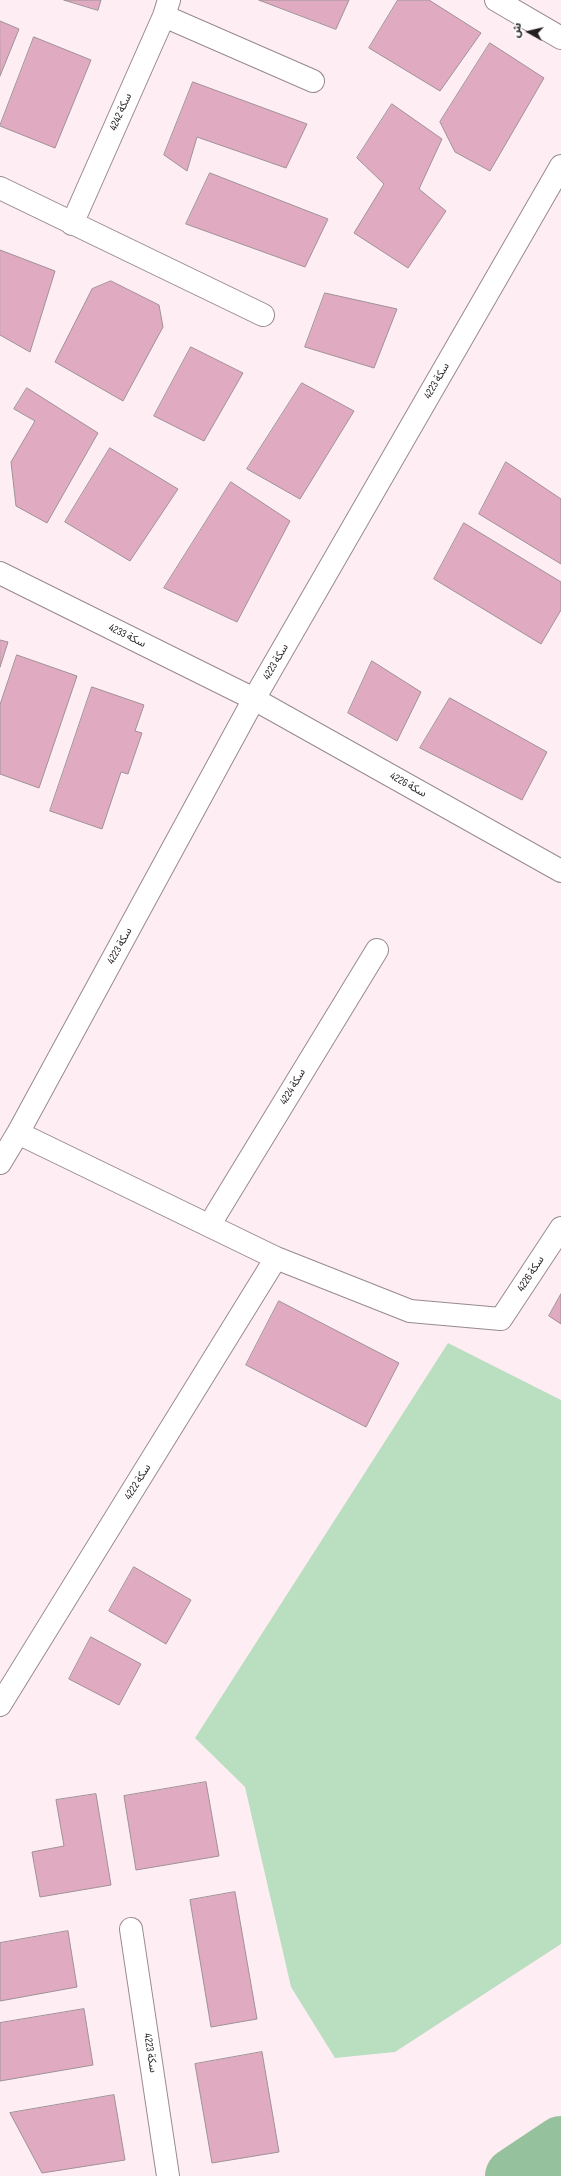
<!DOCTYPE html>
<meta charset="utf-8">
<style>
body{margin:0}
#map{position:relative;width:561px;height:2176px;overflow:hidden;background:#feeef4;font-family:"Sofia Sans Condensed","Noto Sans Arabic",sans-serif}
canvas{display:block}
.north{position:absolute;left:509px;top:12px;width:40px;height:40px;-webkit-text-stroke:3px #fff;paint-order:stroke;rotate:278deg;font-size:11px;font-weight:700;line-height:16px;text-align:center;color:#221d1f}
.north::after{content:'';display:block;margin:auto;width:14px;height:18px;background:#221d1f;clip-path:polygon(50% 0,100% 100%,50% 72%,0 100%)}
</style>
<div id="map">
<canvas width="561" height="2176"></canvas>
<div class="north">ش</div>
</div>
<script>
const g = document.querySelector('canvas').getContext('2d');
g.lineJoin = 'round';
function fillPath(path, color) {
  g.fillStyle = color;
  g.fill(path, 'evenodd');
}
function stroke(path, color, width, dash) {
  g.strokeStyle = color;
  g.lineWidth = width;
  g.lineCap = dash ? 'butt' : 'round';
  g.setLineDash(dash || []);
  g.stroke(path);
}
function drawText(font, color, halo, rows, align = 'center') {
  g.font = font + ' "Sofia Sans Condensed","Noto Sans Arabic",sans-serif';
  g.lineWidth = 3;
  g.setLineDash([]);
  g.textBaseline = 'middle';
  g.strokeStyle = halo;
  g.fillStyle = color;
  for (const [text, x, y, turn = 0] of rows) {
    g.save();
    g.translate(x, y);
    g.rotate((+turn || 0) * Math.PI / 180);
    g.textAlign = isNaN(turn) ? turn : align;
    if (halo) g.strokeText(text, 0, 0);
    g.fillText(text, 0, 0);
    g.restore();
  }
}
fillPath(new Path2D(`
 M448 1343 561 1400V1944L395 2052 335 2058 291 1987 245 1787 195 1738Z`), '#badec0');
stroke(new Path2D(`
 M513 2176 561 2144`), '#96c19d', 56);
const building = new Path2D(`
 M64 0H101L98 10Z
 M259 0H349L336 29Z
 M398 0H429L481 33 440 91 369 48Z
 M0 21 19 29 0 76Z
 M34 37 91 60 55 148 0 126Z
 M490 43 544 78 490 171 455 152 440 122Z
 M193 82 307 124 286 168 197 137 187 171 164 155Z
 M392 104 442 139 419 189 446 211 408 268 354 233 384 184 357 158Z
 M210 173 328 219 305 267 186 224Z
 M0 250 55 271 30 352 0 335Z
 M111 281 159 305 163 327 123 401 55 362 92 289Z
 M325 293 397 309 374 368 305 347Z
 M191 347 243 373 204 441 154 416Z
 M302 383 354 411 300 499 247 469Z
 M27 388 98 433 47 523 16 506 11 462 35 421 14 409Z
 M110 448 178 489 130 561 65 522Z
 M506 462 561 499V564L479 514Z
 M231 482 290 521 237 622 164 588Z
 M464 523 561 582V610L541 644 434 579Z
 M0 640 8 642 0 667Z
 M17 655 77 676 39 788 0 774V705Z
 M372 661 421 692 397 741 348 713Z
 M92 687 144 705 135 731 142 733 128 774 121 772 102 829 50 811Z
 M450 698 547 752 522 800 420 748Z
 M561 1294V1324L549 1316Z
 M279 1301 399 1363 366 1427 246 1365Z
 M134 1567 191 1600 166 1644 109 1611Z
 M91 1637 141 1664 119 1705 69 1679Z
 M206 1782 219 1856 136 1870 124 1796Z
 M96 1794 111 1885 40 1897 32 1852 64 1846 56 1800Z
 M235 1892 257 2019 211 2027 190 1900Z
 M68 1931 77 1987 0 2001V1943Z
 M84 2009 93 2065 0 2081V2023Z
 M262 2052 279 2152 212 2163 195 2064Z
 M114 2095 125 2160 42 2173 10 2113Z`);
fillPath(building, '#e0abc1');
stroke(building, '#9f9196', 1);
const minor = new Path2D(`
 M496 0 561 38
 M164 16 313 81
 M0 188 263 315
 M72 224 164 16 169 0
 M0 573 254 699 561 871
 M18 1133 276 1258 410 1311 501 1319 561 1228
 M0 1163 18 1133 254 699 561 166
 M210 1224 377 950
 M0 1705 276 1258
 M131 1929 168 2176`);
stroke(minor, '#978a8f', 24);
stroke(minor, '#fff', 22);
drawText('11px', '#221d1f', '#fff', [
 ["سكة 4242",121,112,-66],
 ["سكة 4223",437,381,-60],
 ["سكة 4233",127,636,26],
 ["سكة 4223",276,662,-60],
 ["سكة 4226",408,785,29],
 ["سكة 4223",120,946,-61],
 ["سكة 4224",293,1087,-59],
 ["سكة 4226",531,1274,-57],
 ["سكة 4222",138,1482,-58],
 ["سكة 4223",150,2053,81]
]);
</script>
